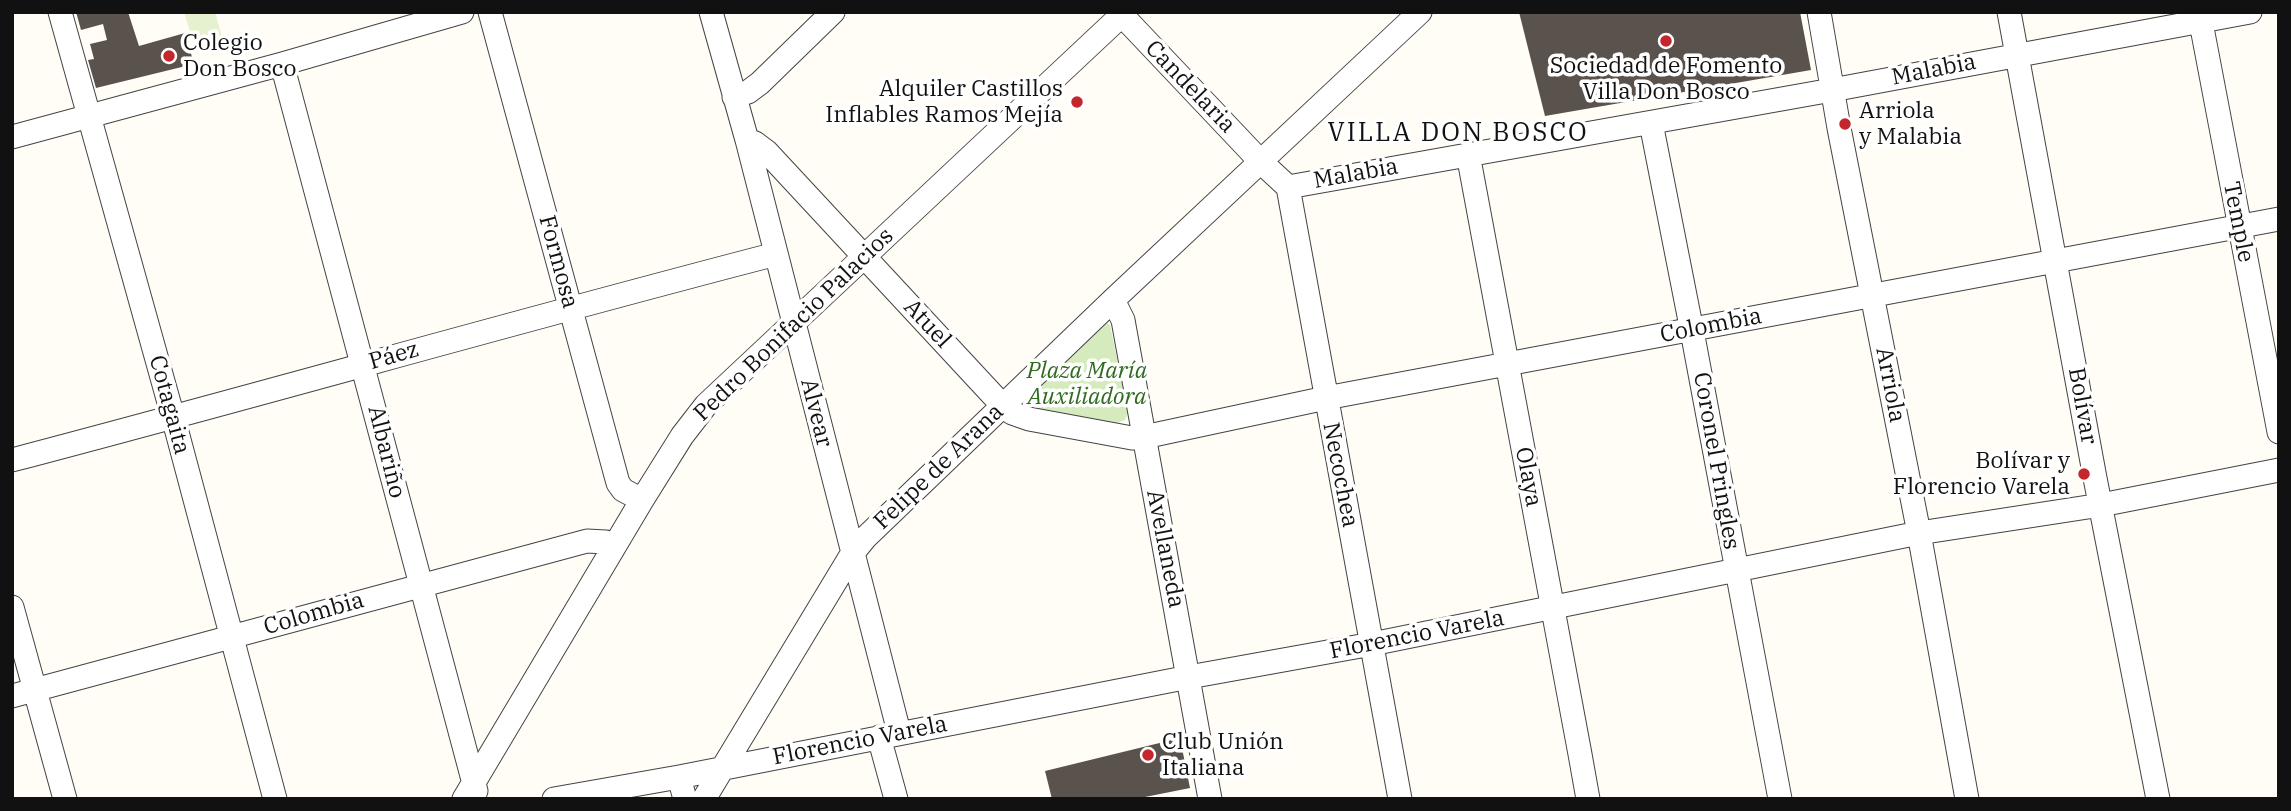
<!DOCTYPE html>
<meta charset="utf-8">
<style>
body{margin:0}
#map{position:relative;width:2291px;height:811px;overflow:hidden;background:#fffdf5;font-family:"IBM Plex Serif",serif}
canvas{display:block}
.frame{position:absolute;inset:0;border:14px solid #111;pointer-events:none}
</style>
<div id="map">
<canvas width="2291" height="811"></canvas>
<div class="frame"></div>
</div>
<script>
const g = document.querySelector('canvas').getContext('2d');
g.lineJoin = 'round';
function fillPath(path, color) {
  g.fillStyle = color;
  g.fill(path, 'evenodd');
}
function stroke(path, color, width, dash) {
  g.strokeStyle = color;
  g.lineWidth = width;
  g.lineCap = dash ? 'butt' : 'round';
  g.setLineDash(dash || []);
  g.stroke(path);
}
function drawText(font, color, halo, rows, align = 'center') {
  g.font = font + ' "IBM Plex Serif",serif';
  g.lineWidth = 7;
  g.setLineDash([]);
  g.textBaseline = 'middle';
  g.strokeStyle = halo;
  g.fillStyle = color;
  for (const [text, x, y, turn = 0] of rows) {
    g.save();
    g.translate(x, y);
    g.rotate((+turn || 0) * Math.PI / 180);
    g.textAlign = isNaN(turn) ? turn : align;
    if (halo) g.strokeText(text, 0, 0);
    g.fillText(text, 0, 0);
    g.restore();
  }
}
fillPath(new Path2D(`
 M1105 321 1110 325 1128 412 1125 420 1117 423 1030 412 1023 408 1025 400Z`), '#d5ebbd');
fillPath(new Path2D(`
 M184 12H215L224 44 196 52Z`), '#e6f2cf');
fillPath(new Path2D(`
 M76 12H128L139 46 185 33 194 64 96 88 88 60 94 59 90 44 107 40 103 24 81 30Z
 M1519 12H1800L1811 70 1545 116Z
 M1180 738 1190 788 1135 799H1052L1045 771Z`), '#5a524d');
const minor = new Path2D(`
 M60 12 173 417 275 799
 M490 12 618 483 623 490 642 500
 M711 12 747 140 899 732
 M1119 12 1261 162 1288 187 1400 799
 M1819 12 1839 128 1919 533 1967 799
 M2009 12 2095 478 2158 799
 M2199 12 2279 432
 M282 64 476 791
 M734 97 748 92 760 83 833 12
 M1651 123 1692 331 1780 799
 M12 137 282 64 462 12
 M747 140 755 143 767 152 1003 406 1012 413 1029 419 1132 438 1144 437 1326 398 2279 219
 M1468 154C1507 370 1550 584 1588 799
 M1288 187 1832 90 2250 12
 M1113 300 1123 320 1210 799
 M12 460C267 393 521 320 776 254
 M12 607 65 799
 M12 696 587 541 606 542 613 549
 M879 737 896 799
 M679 777 685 799
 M464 799 642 500 682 436 706 405 1125 12
 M554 799 679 777 1189 677 1372 644 1919 533 2101 505 2279 470
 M704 799 852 554 865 538 1113 300 1420 12`);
stroke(minor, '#444', 25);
stroke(new Path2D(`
 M1045 392 1050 396 1049 404`), '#333', 2.5, [7, 3.5]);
stroke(minor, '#fff', 23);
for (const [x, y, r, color] of [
 [1666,41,7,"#c4262e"],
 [169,56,7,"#c4262e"],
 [1077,102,7,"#c4262e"],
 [1845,124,7,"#c4262e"],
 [2084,474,7,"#c4262e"],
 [1148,755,7,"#c4262e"]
]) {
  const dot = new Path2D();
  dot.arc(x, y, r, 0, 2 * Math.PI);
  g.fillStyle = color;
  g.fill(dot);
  stroke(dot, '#fff', 2.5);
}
drawText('23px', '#111', '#fff', [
 ["Colegio",183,43],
 ["Don Bosco",183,69],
 ["Sociedad de Fomento",1666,66,"center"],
 ["Villa Don Bosco",1666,92,"center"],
 ["Alquiler Castillos",1063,89,"right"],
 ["Inflables Ramos Mejía",1063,115,"right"],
 ["Arriola",1859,111],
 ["y Malabia",1859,137],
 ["Bolívar y",2070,461,"right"],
 ["Florencio Varela",2070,487,"right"],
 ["Club Unión",1162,742],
 ["Italiana",1162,768]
], 'left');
drawText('23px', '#111', '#fff', [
 ["Malabia",1934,70,-11],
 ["Candelaria",1190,87,46],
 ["Malabia",1356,174,-10],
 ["Temple",2238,222,79],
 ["Formosa",558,262,75],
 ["Atuel",927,324,47],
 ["Pedro Bonifacio Palacios",794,325,-44],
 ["Colombia",1711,326,-11],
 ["Páez",394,356,-16],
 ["Arriola",1890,385,79],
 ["Cotagaita",169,405,75],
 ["Bolívar",2082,406,80],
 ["Alvear",816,413,76],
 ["Albariño",386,452,76],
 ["Coronel Pringles",1716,461,80],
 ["Felipe de Arana",939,467,-44],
 ["Necochea",1340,475,79],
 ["Olaya",1528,477,79],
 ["Avellaneda",1165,549,79],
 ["Colombia",314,614,-16],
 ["Florencio Varela",1417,635,-11],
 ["Florencio Varela",860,741,-11]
]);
drawText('italic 23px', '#2f6b1f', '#fff', [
 ["Plaza María",1087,371],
 ["Auxiliadora",1087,397]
]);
g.letterSpacing = '2px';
drawText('26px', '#111', '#fff', [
 ["VILLA DON BOSCO",1458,133]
]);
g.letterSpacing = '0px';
</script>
